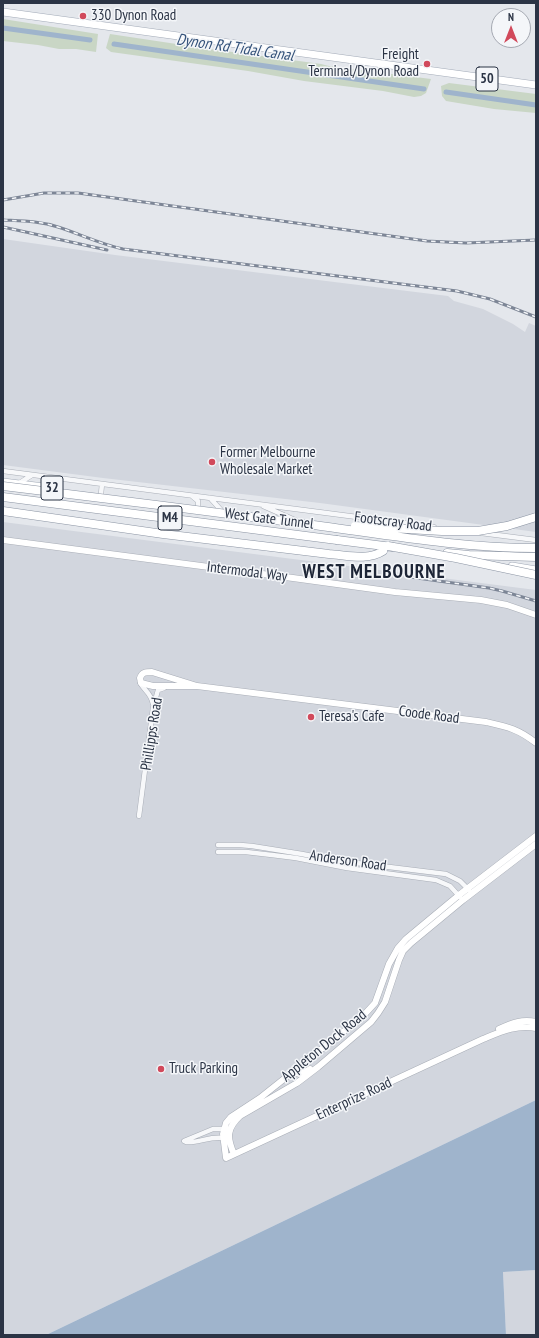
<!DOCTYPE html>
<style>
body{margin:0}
#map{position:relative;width:539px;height:1338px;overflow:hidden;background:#e4e7ec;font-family:"PT Sans Narrow",sans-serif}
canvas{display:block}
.frame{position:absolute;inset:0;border:4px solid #2b3445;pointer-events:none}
.north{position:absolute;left:491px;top:8px;width:40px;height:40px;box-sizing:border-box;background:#f4f6f9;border:1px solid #a4a8b1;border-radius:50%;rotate:0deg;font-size:11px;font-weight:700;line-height:16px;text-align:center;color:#2b3445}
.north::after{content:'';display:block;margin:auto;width:14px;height:18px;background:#d1495b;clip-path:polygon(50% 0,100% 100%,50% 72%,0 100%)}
</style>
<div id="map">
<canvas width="539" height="1338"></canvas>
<div class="frame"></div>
<div class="north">N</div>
</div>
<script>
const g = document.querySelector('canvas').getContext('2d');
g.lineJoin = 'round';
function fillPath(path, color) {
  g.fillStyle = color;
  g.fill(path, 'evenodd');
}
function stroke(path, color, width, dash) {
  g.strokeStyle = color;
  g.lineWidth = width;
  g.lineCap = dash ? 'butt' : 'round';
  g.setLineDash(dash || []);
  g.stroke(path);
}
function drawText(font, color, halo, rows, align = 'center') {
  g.font = font + ' "PT Sans Narrow",sans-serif';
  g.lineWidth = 3;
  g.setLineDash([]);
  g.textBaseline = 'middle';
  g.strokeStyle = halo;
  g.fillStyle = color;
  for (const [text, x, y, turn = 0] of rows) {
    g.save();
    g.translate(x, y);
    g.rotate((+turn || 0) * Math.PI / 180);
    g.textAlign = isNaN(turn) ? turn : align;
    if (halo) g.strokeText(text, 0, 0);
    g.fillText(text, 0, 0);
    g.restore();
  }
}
fillPath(new Path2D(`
 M3 239 115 255 448 296 454 301 483 309 513 324 525 332 529 323 536 326V532L320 503 103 478 3 465Z
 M3 522 536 590V1100L46 1335H3Z
 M536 1270V1335H506L503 1272Z`), '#d2d6de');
fillPath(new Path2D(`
 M3 19 98 34 96 52 76 49H59L38 45 3 41Z
 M110 34 203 48 321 64 329 66 431 79 426 93 421 96 414 97 383 91 304 81 248 71 111 52 106 48Z
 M449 83 536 94V113L494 109 446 101 442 96 441 86Z`), '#c9d6c5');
fillPath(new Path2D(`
 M536 1100V1270L503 1272 506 1335H46Z`), '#9fb4cc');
stroke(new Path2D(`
 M3 28 90 40
 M114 44 424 89
 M446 92 536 105`), '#9fb4cc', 5);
stroke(new Path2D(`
 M495 550 520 554`), '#bfc3cb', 7, [7, 3.5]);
const street = new Path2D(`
 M3 471 434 527
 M18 484 32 475
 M101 494 102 484
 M192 496 198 501V507
 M210 498 221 510
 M263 506 295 520
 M481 533 536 540
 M140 682C143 690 151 692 153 704
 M139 816 153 708 158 690 164 688
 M218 845H240L252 846 302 854 332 860 446 874 460 881 469 890
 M218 852H246L272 855 296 858 347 868 436 880 450 886 460 897
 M184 1141 213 1129H224
 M186 1142C200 1143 209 1136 223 1138`);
const secondary = new Path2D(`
 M3 540 293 578 395 592 481 600 507 605 536 615
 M197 686 152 672C146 672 142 672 140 678L141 683 153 686H197L486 722C508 727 518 729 536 743
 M536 836 459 895 406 939 398 948 389 964 375 1003 363 1016 260 1098 231 1117 226 1123 223 1134 226 1158 483 1039C500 1032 517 1024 536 1028
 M499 1029C512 1023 522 1019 536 1022
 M294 1072C299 1076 305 1072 310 1069
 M234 1154C227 1138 226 1129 240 1116L297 1083 318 1067 371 1022 378 1013 385 1002 399 960 403 951 411 943 463 900 536 844`);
const primary = new Path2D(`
 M3 12 536 85
 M3 482 52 488
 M512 566 536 570`);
const highway = new Path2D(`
 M3 511 163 534 329 554C346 555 368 561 383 551
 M337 540 392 547
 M447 553 469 555 536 557`);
stroke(street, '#a9aeb7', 5.5);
stroke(secondary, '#a9aeb7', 7);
stroke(primary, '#a3abb8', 8);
stroke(highway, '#8b94a3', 9);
stroke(street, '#f7f8fa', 4.5);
stroke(secondary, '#fff', 6);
stroke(primary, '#fff', 7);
stroke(highway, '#fff', 8);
const rail = new Path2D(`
 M3 200 44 193H78L427 241 466 243 536 240
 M3 220C22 221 40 221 58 227 80 234 100 244 123 249L457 291 490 299 536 317
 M3 227 107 250
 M410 577 489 588 502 591 536 601`);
stroke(rail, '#7d8696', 3);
stroke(rail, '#f4f6f9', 1.5, [4.5]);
const highwayBridge = new Path2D(`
 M3 486C101 498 200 510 298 523 377 533 456 548 536 548
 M3 497 337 540
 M355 526 442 531H478L507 526 536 517
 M388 546 456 558 536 575`);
stroke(highwayBridge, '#8b94a3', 9, []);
stroke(highwayBridge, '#fff', 8);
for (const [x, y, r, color] of [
 [83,16,4,"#d1495b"],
 [427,64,4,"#d1495b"],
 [212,462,4,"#d1495b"],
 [311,717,4,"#d1495b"],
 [161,1069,4,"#d1495b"]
]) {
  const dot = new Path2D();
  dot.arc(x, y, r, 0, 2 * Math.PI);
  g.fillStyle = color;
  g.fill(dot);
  stroke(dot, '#f4f6f9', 1.5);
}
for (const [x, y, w] of [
 [487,79,22],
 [52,488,22],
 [170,518,24]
]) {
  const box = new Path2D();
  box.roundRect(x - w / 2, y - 12, w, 24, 3);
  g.fillStyle = '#f4f6f9';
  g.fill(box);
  stroke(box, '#2b3445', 1);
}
drawText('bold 14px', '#2b3445', null, [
 ["50",487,79],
 ["32",52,488],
 ["M4",170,518]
]);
drawText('15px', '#2b3445', '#f4f6f9', [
 ["330 Dynon Road",91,16],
 ["Freight",419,55,"right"],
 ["Terminal/Dynon Road",419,72,"right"],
 ["Former Melbourne",220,453],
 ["Wholesale Market",220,470],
 ["Teresa's Cafe",319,717],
 ["Truck Parking",169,1069]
], 'left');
drawText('15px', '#2b3445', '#f4f6f9', [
 ["West Gate Tunnel",269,519,7],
 ["Footscray Road",393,522,7],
 ["Intermodal Way",247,572,7],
 ["Coode Road",429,715,7],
 ["Phillipps Road",152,734,-81],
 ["Anderson Road",348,861,8],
 ["Appleton Dock Road",324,1046,-39],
 ["Enterprize Road",354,1099,-25]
]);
drawText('italic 16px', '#34527a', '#f4f6f9', [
 ["Dynon Rd Tidal Canal",235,48,8]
]);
g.letterSpacing = '1px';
drawText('bold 19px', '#1d2536', '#f4f6f9', [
 ["WEST MELBOURNE",374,573]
]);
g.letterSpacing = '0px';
</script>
